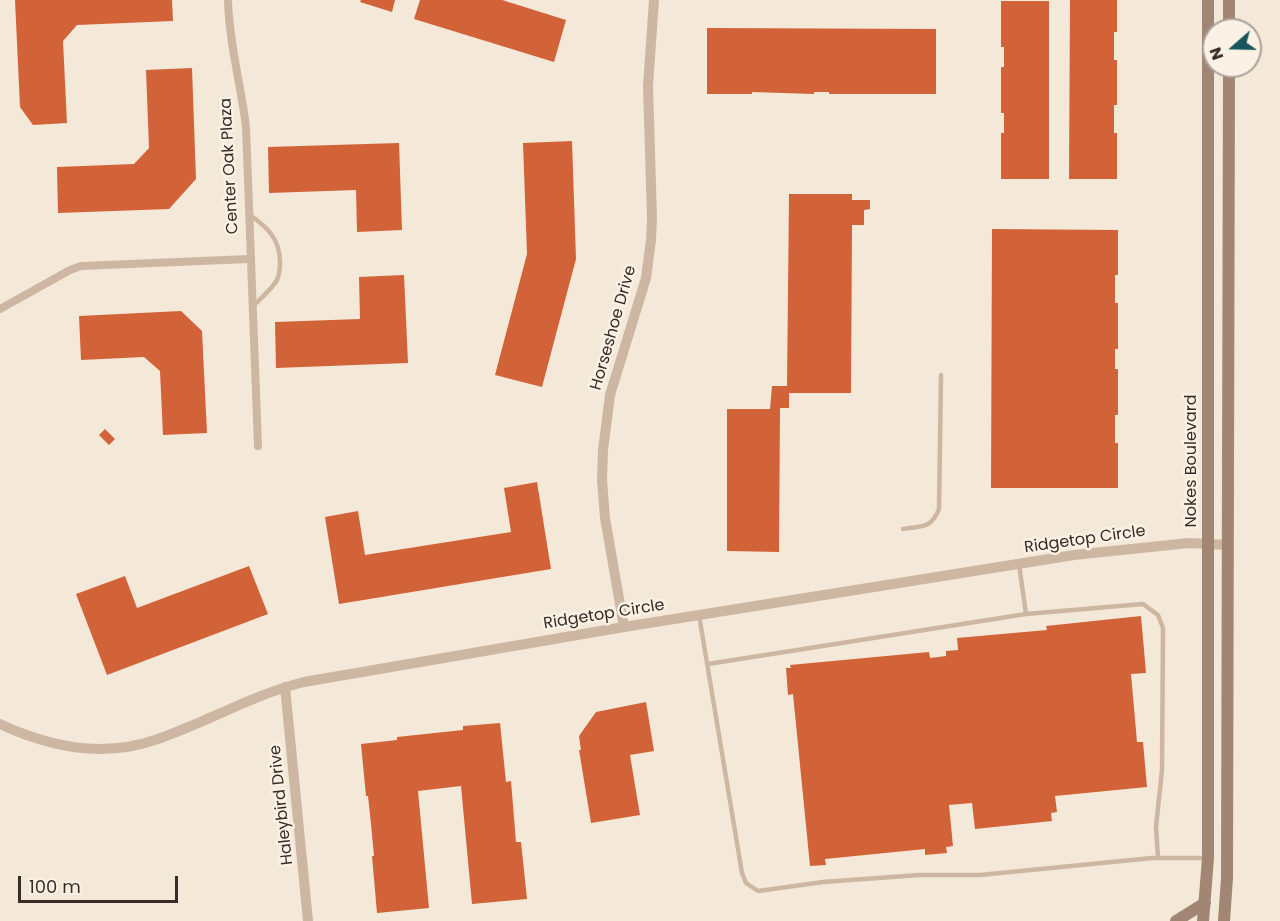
<!DOCTYPE html>
<style>
body{margin:0}
#map{position:relative;width:1280px;height:921px;overflow:hidden;background:#f4e8d8;font-family:Poppins,sans-serif}
canvas{display:block}
.north{position:absolute;left:1202px;top:18px;width:60px;height:60px;box-sizing:border-box;background:#fbf1e5;border:2px solid #ada299;border-radius:50%;rotate:250deg;font-size:16px;font-weight:700;line-height:24px;text-align:center;color:#372c26}
.north::after{content:'';display:block;margin:auto;width:21px;height:27px;background:#17565d;clip-path:polygon(50% 0,100% 100%,50% 72%,0 100%)}
.scale{position:absolute;left:18px;top:876px;width:160px;height:27px;box-sizing:border-box;border:3px solid #372c26;border-top:0;padding-left:8px;font-size:18px;line-height:21px;white-space:nowrap;color:#372c26;-webkit-text-stroke:4px #fbf1e5;paint-order:stroke}
</style>
<div id="map">
<canvas width="1280" height="921"></canvas>
<div class="north">N</div>
<div class="scale">100 m</div>
</div>
<script>
const g = document.querySelector('canvas').getContext('2d');
g.lineJoin = 'round';
function fillPath(path, color) {
  g.fillStyle = color;
  g.fill(path, 'evenodd');
}
function stroke(path, color, width, dash) {
  g.strokeStyle = color;
  g.lineWidth = width;
  g.lineCap = dash ? 'butt' : 'round';
  g.setLineDash(dash || []);
  g.stroke(path);
}
function drawText(font, color, halo, rows, align = 'center') {
  g.font = font + ' Poppins,sans-serif';
  g.lineWidth = 5;
  g.setLineDash([]);
  g.textBaseline = 'middle';
  g.strokeStyle = halo;
  g.fillStyle = color;
  for (const [text, x, y, turn = 0] of rows) {
    g.save();
    g.translate(x, y);
    g.rotate((+turn || 0) * Math.PI / 180);
    g.textAlign = isNaN(turn) ? turn : align;
    if (halo) g.strokeText(text, 0, 0);
    g.fillText(text, 0, 0);
    g.restore();
  }
}
fillPath(new Path2D(`
 M15 0H172L173 21 77 25 63 41 67 123 33 125 20 107Z
 M361 0H395L392 12 360 2Z
 M420 0H502L566 20 554 62 414 19Z
 M1070 0H1117V32H1114V60H1117V105H1114V133H1117V179H1069Z
 M1001 1H1049V179H1001V133H1004V113H1001V67H1004V47H1001Z
 M707 28 936 29V94H829V92H814V94L752 92V94H707Z
 M192 68 196 179 169 209 58 213 57 167 134 164 149 148 146 70Z
 M572 141 576 259 542 387 495 375 527 254 523 143Z
 M399 143 402 230 357 232 356 190 269 193 268 147Z
 M789 194H852V200H870V209L864 210V225H852L851 393H789V408H780L779 552 727 551V409H770L772 386H787Z
 M992 229 1118 230V275H1115V303H1118V349H1115V369H1118V415H1115V443H1118V488H991Z
 M404 275 408 363 276 368 275 322 360 319 359 277Z
 M181 311 202 331 207 433 163 435 160 371 144 357 81 360 79 316Z
 M105 429 115 439 109 445 99 435Z
 M537 482 551 569 339 604 325 517 358 511 365 555 511 532 504 488Z
 M249 566 268 614 107 675 76 594 125 576 137 608Z
 M1141 616 1146 673 1131 674 1137 742H1143L1147 787 1055 796 1057 812 1051 813 1052 821 975 829 972 803 949 805 953 846 946 847 947 853 925 855V849L825 859 826 865 810 866 793 694 788 695 786 668H791L790 665 929 652 930 658 946 656V651L958 650 957 638 1047 630 1046 626Z
 M646 702 654 751 630 755 640 815 591 823 579 750H581L579 736 596 712Z
 M500 723 506 782 511 781 516 842H521L527 899 472 904 461 786 418 791 429 908 377 913 372 856H374L371 824 368 796H366L361 744 397 740V737L463 730V726Z`), '#d26238');
stroke(new Path2D(`
 M250 215C268 228 279 238 280 261 280 268 280 274 277 280 271 290 261 298 254 305
 M903 529C922 526 931 529 939 509L941 375
 M1019 564 1026 614
 M699 615 742 873 746 883 758 891 823 882 919 875H980L1152 858H1208
 M708 664 1026 614 1143 604 1158 615 1163 628 1162 770 1156 827 1158 858`), '#cdb7a3', 4.5);
stroke(new Path2D(`
 M228 0C229 43 241 85 246 127L258 446
 M0 309 70 270 81 266 249 259`), '#cdb7a3', 8);
stroke(new Path2D(`
 M624 627 605 518 602 480 603 450 610 395 646 278 651 240 652 218 648 86 654 0
 M285 687 308 921
 M0 724C49 747 102 758 155 740 206 723 251 695 304 682L624 627 1074 555 1189 543 1228 545`), '#cdb7a3', 10);
stroke(new Path2D(`
 M1229 30V0
 M1176 921 1205 903
 M1203 921 1208 858V0
 M1224 921 1227 878 1229 66`), '#a18674', 12);
drawText('16px', '#372c26', '#fbf1e5', [
 ["Center Oak Plaza",230,166,-93],
 ["Horseshoe Drive",614,328,-74],
 ["Nokes Boulevard",1192,461,-90],
 ["Ridgetop Circle",1085,540,-8],
 ["Ridgetop Circle",604,615,-9],
 ["Haleybird Drive",282,805,-96]
]);
</script>
